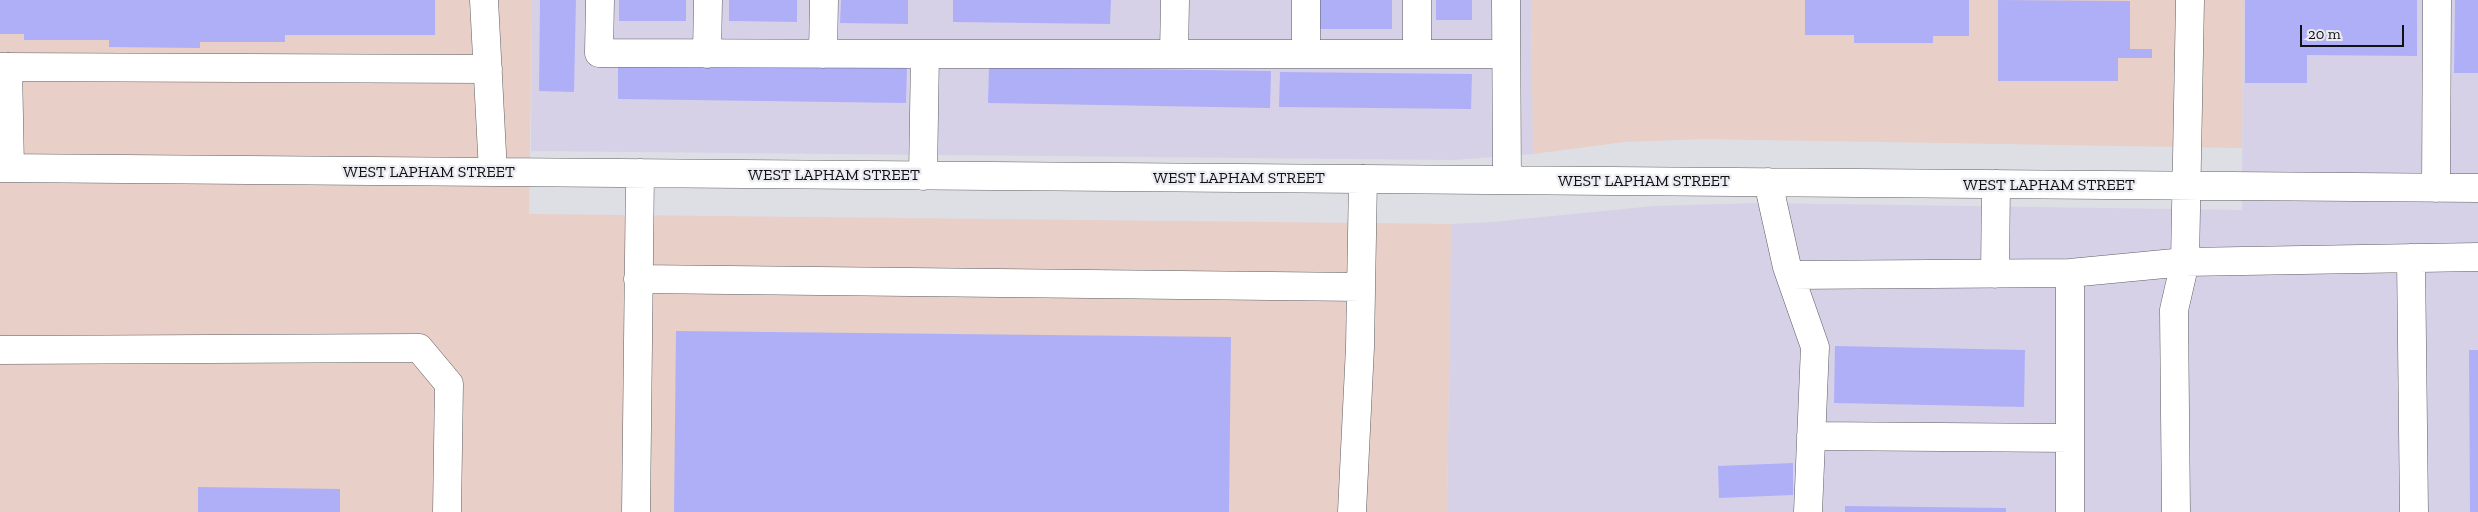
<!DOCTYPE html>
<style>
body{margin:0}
#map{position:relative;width:2478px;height:512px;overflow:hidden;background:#dedee5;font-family:"Zilla Slab",serif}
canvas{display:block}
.scale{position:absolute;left:2300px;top:25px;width:104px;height:22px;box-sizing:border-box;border:2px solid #111113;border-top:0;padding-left:6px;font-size:15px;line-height:18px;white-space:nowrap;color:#111113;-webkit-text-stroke:4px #ebebf2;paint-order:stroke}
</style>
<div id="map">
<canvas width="2478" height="512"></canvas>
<div class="scale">20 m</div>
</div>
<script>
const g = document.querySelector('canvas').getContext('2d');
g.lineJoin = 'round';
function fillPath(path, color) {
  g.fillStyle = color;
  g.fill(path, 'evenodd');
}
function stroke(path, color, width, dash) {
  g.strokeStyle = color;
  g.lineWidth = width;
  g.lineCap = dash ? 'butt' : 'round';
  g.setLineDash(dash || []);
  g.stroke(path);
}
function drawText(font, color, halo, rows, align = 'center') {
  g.font = font + ' "Zilla Slab",serif';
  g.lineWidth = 4.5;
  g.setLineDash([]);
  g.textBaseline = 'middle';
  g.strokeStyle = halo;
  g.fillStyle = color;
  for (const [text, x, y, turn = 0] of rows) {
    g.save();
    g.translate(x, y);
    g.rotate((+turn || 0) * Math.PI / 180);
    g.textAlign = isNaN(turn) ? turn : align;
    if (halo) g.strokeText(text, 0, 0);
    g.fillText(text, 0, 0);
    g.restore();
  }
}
fillPath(new Path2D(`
 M532 0H1531L1533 154 1454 160 531 151Z
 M2243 0H2478V512H1447L1451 224 1492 222 1654 206 1760 203 2242 210Z`), '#d6d1e7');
fillPath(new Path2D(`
 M0 0H532L529 214 1451 224 1447 512H0Z
 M1531 0H2243L2242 148 1703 139 1624 142 1533 154Z`), '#e8cfc7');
fillPath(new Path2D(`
 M0 0H435V35H285V42H200V48L109 47V40H24V34H0Z
 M540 0H576L574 92 539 91Z
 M619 0H686V21H619Z
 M729 0H797V22L729 21Z
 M841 0H908V24L840 23Z
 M953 0H1111L1110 24 953 22Z
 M1318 0H1392V29H1318Z
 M1436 0H1472V20H1436Z
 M1805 0H1969V36H1933V43H1854V35H1805Z
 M1998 0 2130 1V49H2152V58H2118V81H1998Z
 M2245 0H2417V56L2307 55V83H2245Z
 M2455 0H2478V73H2454Z
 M618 64 907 68 906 103 618 99Z
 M989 67 1271 71 1270 108 988 103Z
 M1280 72 1472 74 1471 109 1279 107Z
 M676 331 1231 337 1229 512H674Z
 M1835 346 2025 350 2024 407 1834 403Z
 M2469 350H2478V512H2470Z
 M1793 463V495L1719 498 1718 466Z
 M198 487 340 489V512H198Z
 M1845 506 2006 508V512H1845Z`), '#afaff8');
const minor = new Path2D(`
 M484 0 493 172
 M600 0 599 53 925 54
 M1417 0V54
 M1506 0 1507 180
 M707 54 708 0
 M823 54 824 0
 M1174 54 1175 0
 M1306 54V0
 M0 67 488 69
 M8 67 10 168
 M0 168 2478 188
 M923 176 925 54H1506
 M1768 182 1787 267 1815 347 1808 512
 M2436 188 2437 0
 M2411 258 2414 512
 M2070 273V512
 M1995 274 1996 184
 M1790 275 2070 273 2185 262 2478 257
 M638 279 1361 287
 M0 350 419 348 449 384 447 512
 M1811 436 2070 438
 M636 512 640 173
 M1352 512 1360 347 1363 179
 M2176 512 2174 310 2185 262 2190 0`);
stroke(minor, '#5f5f65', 29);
stroke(minor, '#fff', 28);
drawText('16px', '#111113', '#ebebf2', [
 ["WEST LAPHAM STREET",429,172],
 ["WEST LAPHAM STREET",834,175],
 ["WEST LAPHAM STREET",1239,178],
 ["WEST LAPHAM STREET",1644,181],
 ["WEST LAPHAM STREET",2049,185]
]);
</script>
